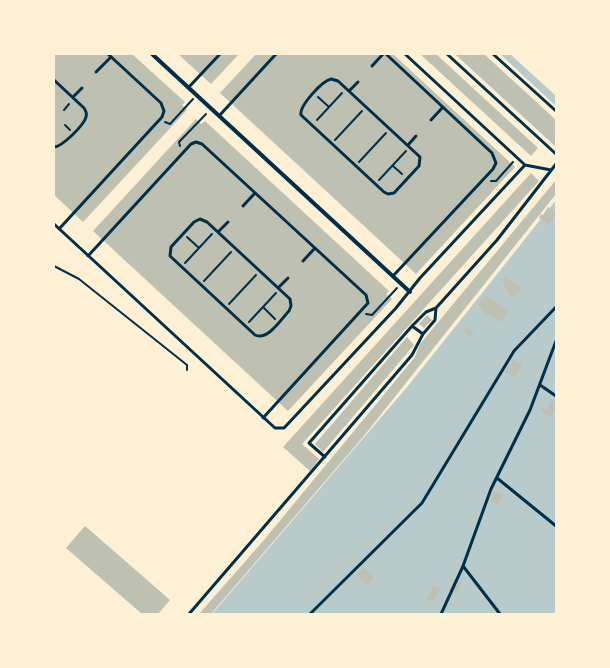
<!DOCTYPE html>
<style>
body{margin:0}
#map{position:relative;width:610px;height:668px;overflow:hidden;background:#fdf0d5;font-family:"PT Sans Narrow",sans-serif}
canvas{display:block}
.frame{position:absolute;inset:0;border:55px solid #fdf0d5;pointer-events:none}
</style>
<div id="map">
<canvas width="610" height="668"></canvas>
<div class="frame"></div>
</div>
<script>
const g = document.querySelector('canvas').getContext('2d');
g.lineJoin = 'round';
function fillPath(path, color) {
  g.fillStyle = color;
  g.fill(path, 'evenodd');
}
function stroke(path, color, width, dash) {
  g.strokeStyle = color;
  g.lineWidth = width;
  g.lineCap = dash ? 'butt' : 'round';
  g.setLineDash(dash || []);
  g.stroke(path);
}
fillPath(new Path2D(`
 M500 54H510L556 96V106Z
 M556 200V614H212L408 386Z`), '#b9caca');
fillPath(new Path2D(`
 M54 54H132L185 102 182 105 187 110 83 222 54 195Z
 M178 54H239L211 84Z
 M256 54H393L515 167 416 274 220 93Z
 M420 54H436L538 148 531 156Z
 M455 54H484L556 120V147Z
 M196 119 201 124 205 121 389 291 386 294 392 299 288 411 93 231Z
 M531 173 539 181 302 444 319 459 310 471 283 447Z
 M556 180V194L363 437 211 614H199L264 540 415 357 420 344Z
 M548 207 556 212 550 225 539 218 541 214 543 215Z
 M505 276 521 288 514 297 506 291 507 289 504 287 505 284 502 281Z
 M486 295 508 312 500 322 481 310 482 308 478 305Z
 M427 315 432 320 424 328 419 324Z
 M467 327 474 332 470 337 463 331Z
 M407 337 414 345 323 452 315 444Z
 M514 360 522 365 514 378 505 372Z
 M552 400 556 402V409L551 417 541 411 543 408 546 410Z
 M494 491 503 495 498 505 490 501Z
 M85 526 170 600 158 614H142L66 548Z
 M364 567 374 577 367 584 356 575Z
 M454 579 462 583 456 594 449 590Z
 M433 586 440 589 433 602 427 599Z`), '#bec0b2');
stroke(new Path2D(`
 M318 97 329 107
 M64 110 69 104
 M317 120 342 93
 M165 122 170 124 193 99
 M65 125 70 130
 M335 140 362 111
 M180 146 179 142 206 114
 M359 162 386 133
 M393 166 402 174
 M379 180 406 151
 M491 181H496L513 162
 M187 237 199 248
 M185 263 212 234
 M54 266 79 279 187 365V370
 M204 281 231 252
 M229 304 256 275
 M263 307 275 319
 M366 314 372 315 397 288
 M249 322 276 293`), '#003049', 2);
stroke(new Path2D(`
 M386 54 492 153 496 163 493 169 393 276
 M447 54 556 154
 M493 54 556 111
 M372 66 383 54
 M96 72 111 57
 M331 79 338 81 420 157 419 166 394 193 388 194 384 192 301 115C299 106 322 81 331 79Z
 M54 80 84 108C86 111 87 114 86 117 84 125 62 147 54 147
 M188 88 220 54
 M349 91 358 82
 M73 97 82 88
 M219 116 276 54
 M431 120 443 107
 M408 145 416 136
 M525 165 551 170
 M243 206 255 193
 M200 219 207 222 290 299 291 306 289 311C281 319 268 341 255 335L170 256 171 247 194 222Z
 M54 224 275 428H284L396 308 420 278 525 165 405 54
 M59 229 162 117 164 111 161 103 108 54
 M218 232 228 222
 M88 256 191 144 196 142 202 144 366 295 368 303 263 418
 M303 261 315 248
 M278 288 288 278
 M412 326 426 312 436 308
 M540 385 556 396
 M325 457 309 443 412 326 423 334
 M497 478 556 526
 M463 566 500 614
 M189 614 412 355 423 334 435 320 436 308 497 240 556 164
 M310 614 422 503 514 351 556 307
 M441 614 463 566 491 489 530 410 556 341`), '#003049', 3);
stroke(new Path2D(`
 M152 54 410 292`), '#003049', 4);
</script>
